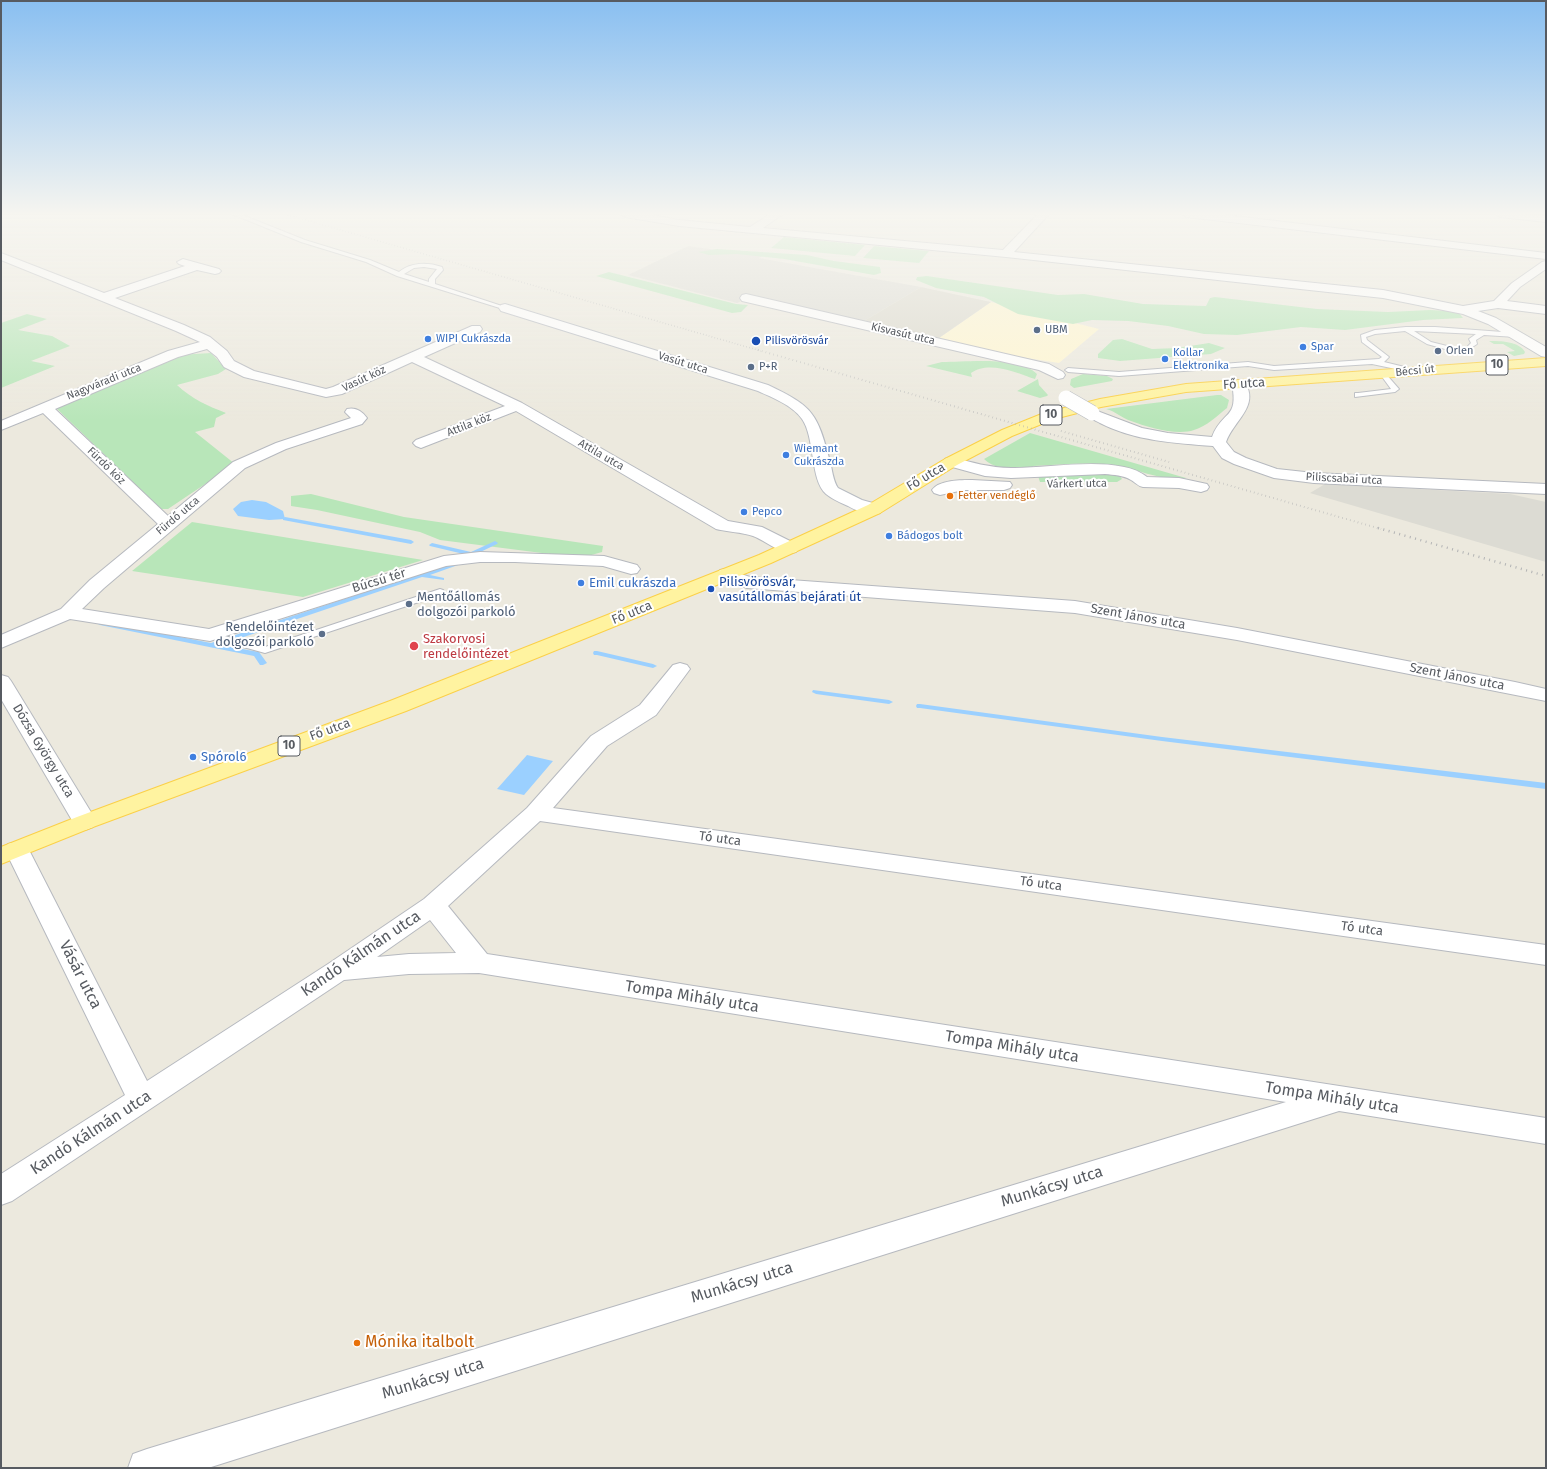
<!DOCTYPE html>
<meta charset="utf-8">
<style>
body{margin:0}
#map{position:relative;width:1547px;height:1469px;overflow:hidden;background:#ece9de;font-family:"Fira Sans",sans-serif}
canvas{display:block}
.frame{position:absolute;inset:0;border:2px solid #575b61;pointer-events:none}
</style>
<div id="map">
<canvas width="1547" height="1469"></canvas>
<div class="frame"></div>
</div>
<script>
const g = document.querySelector('canvas').getContext('2d');
g.lineJoin = 'round';
function fillPath(path, color) {
  g.fillStyle = color;
  g.fill(path, 'evenodd');
}
function stroke(path, color, width, dash) {
  g.strokeStyle = color;
  g.lineWidth = width;
  g.lineCap = dash ? 'butt' : 'round';
  g.setLineDash(dash || []);
  g.stroke(path);
}
function drawText(font, color, halo, rows, align = 'center') {
  g.font = font + ' "Fira Sans",sans-serif';
  g.lineWidth = 4;
  g.setLineDash([]);
  g.textBaseline = 'middle';
  g.strokeStyle = halo;
  g.fillStyle = color;
  for (const [text, x, y, turn = 0] of rows) {
    g.save();
    g.translate(x, y);
    g.rotate((+turn || 0) * Math.PI / 180);
    g.textAlign = isNaN(turn) ? turn : align;
    if (halo) g.strokeText(text, 0, 0);
    g.fillText(text, 0, 0);
    g.restore();
  }
}
fillPath(new Path2D(`
 M991 302 1099 329 1059 363 1008 355 939 338Z`), '#fff6d0');
fillPath(new Path2D(`
 M688 246 762 256 759 258 921 287 864 321 752 296 737 303 628 275Z
 M1325 484 1510 494 1546 502V562L1310 493Z`), '#dcdbd3');
fillPath(new Path2D(`
 M921 287 991 302 939 338 864 321Z`), '#dbd9cd');
fillPath(new Path2D(`
 M784 237 865 245 855 256 771 248Z
 M874 246 929 251 919 263 863 258Z
 M717 249 807 255 834 261 880 267 881 273 874 275 784 259 737 254 709 255 698 252Z
 M609 272 736 304 748 305 741 312 732 313 596 276Z
 M927 276 1058 295 1084 294 1143 304 1206 306 1210 298 1215 297 1317 309 1388 312 1430 310 1449 311 1460 314 1463 318 1423 320 1345 330 1301 327 1237 335 1204 334 1168 326 1128 321 1092 320 1073 324 1018 314 984 297 936 288 916 280 917 277Z
 M27 314 47 319 18 330 52 336 70 346 31 361 55 366 1 388V323Z
 M1122 339 1152 349 1177 348 1209 343 1225 348 1211 354 1120 361 1098 358V354L1113 340Z
 M1489 341C1500 341 1519 341 1525 352L1524 354 1514 356 1507 352 1515 351 1503 344H1494Z
 M211 353 226 369 218 374 177 385C192 399 208 406 226 413L216 418 214 427 195 432 235 464 168 509H161L55 407 178 355Z
 M942 362C967 362 1019 356 1037 374L1035 379C1017 373 989 360 971 373L972 377 926 366Z
 M1083 374 1107 376 1113 379 1112 381 1074 388 1070 385 1071 379Z
 M1038 379 1039 385 1048 395 1047 396 1040 398 1017 391Z
 M1217 395H1221L1229 400 1227 408C1217 416 1207 426 1194 430 1177 436 1147 427 1131 421 1122 418 1115 411 1106 409Z
 M1030 433 1186 478C1174 484 1134 469 1120 466 1093 461 1060 465 1033 466L1034 469C1018 468 997 472 984 459Z
 M1106 473 1119 475 1122 479 1117 482H1040L1038 476Z
 M311 494 404 517 603 546 602 552 581 558 440 540 420 532 317 510 291 506V496Z
 M192 522 423 560 303 597 132 571Z`), '#b8e6b9');
fillPath(new Path2D(`
 M252 500 266 502 283 511 285 519 269 520 238 516 233 509 241 502Z
 M527 755 553 761 524 795 497 789Z`), '#9bd0ff');
fillPath(new Path2D(`
 M285 517 411 540 414 542 411 544 283 520V518Z
 M495 541 498 543 497 544 472 556 430 546 429 545 432 543 471 552Z
 M456 562 458 563V565L430 575 444 578V580L422 577 220 645 259 652 267 663 263 665H260L254 656 100 625 96 623 100 621 211 643Z
 M594 651H597L653 664 657 666 653 668 597 655H594L593 653Z
 M813 690 889 700 893 702 889 704 816 694 812 692Z
 M917 704H920L1162 737 1546 783V789L1162 741 920 708H917L916 706Z`), '#9bd0ff');
const lane = new Path2D(`
 M232 214H240L305 240 370 260 399 272C411 262 428 262 442 267L443 270 435 279V284L508 308 503 309 397 276 366 262 301 242ZM424 267 437 269 429 279V282L404 274 414 268Z
 M1406 327H1435L1516 333 1519 335 1516 337 1484 335 1476 340 1477 344 1471 348 1468 346 1471 343 1469 339 1476 334 1414 331 1431 342 1447 346V348L1445 349 1427 344 1405 331 1375 334 1366 337 1367 340 1389 357 1384 362 1417 370 1418 371 1415 373 1372 364 1274 370 1248 366 1119 376 1068 372 1065 370 1068 368 1119 372 1248 362 1274 366 1379 359 1382 357 1362 342 1361 335 1375 330Z
 M1383 372 1385 373 1399 389 1395 392 1355 397V393H1358L1391 389 1380 374Z
 M440 589 443 590 445 592 443 594 265 653 207 637 205 635 210 632 265 647Z`);
const street = new Path2D(`
 M620 214H646L679 220 750 227 770 214H783L763 228 1003 250 1038 214H1049L1014 252 1383 290 1463 306 1494 301 1512 283 1542 262 1546 261V269L1520 287 1507 301 1546 306V314L1498 308 1478 311 1496 318 1546 347V357L1541 356 1488 324 1463 314 1383 298 1006 257 679 226 625 217Z
 M1182 214H1217L1546 253V259L1187 217Z
 M1495 214 1546 216V222L1500 217Z
 M1 253 104 293 185 266 179 264 177 262 183 259 219 269 221 271 219 273 215 274 197 270 115 298 184 325 210 337 227 351 234 361 254 371 326 389 333 387 472 326H480L482 329 480 332 424 357 522 403 728 521 762 527 796 544 799 548 796 552C781 556 767 541 753 536 741 532 728 532 716 529L516 411 426 446 421 448 416 446 413 443 416 440 505 406 412 362 342 394 326 397 244 377 224 367 217 357 207 349 178 357 55 409 168 516 233 462 276 443 351 418 345 412 347 409C355 407 362 411 367 418L362 424 286 449 245 468 104 588 82 609 209 629 444 556 480 552 604 556 637 565 640 569 637 573 631 574 603 566 515 562H480L446 566 210 641 70 619 1 648V635L61 609 90 580 158 524 43 413 1 430V421L168 351 200 342 176 331 1 260Z
 M746 294 1049 364 1063 372 1065 375 1063 378 1058 379 1039 370 742 301 740 298 742 295Z
 M1239 380 1244 381C1261 406 1233 421 1226 442L1234 452 1246 458 1277 469 1314 473 1546 484V494L1314 483 1274 478 1234 464 1222 458 1213 446C1175 443 1135 441 1100 423 1095 420 1088 418 1085 413L1087 410 1092 409 1142 428 1168 433 1212 437C1222 410 1239 420 1232 384L1234 381Z
 M951 457C971 462 990 468 1011 468 1047 469 1119 454 1147 477L1179 478 1207 484 1209 487 1207 490 1201 492 1179 488 1143 487C1138 486 1136 483 1131 480 1123 475 1114 475 1105 474L1011 478 985 476 945 465 943 462 945 459Z
 M972 480 1010 482 1012 485 1010 488 1004 490H964L940 495 934 493 932 490C939 480 961 480 972 480Z
 M726 569 750 577 1075 601 1237 628 1515 682 1546 689V701L1237 640 1075 613 747 588 720 578 717 574 720 570Z
 M680 663 687 665 690 669 656 715 607 746 553 808 1546 945V965L540 821 448 906 487 954 1546 1118V1144L1339 1111 208 1468H128L133 1454 147 1449 1286 1102 479 973 409 974 344 980 12 1201 1 1205V1174L125 1095 5 850 8 844 17 842 26 844 29 850 147 1081 328 964 424 899 527 808 591 736 640 705 673 665ZM430 920 456 953 409 954 377 957Z
 M1 675 8 677 11 681 97 822 93 827 85 830 77 827 73 822 1 699Z`);
const secondary = new Path2D(`
 M505 304 768 385C814 407 817 413 830 461 832 469 833 481 838 488L862 500 880 505 882 509 880 513C870 515 856 511 848 506 841 503 832 499 826 494 810 480 815 437 802 419 792 405 773 398 758 391L501 311 499 308 501 305Z`);
const primary = new Path2D(`
 M1546 358V366L1186 392 1101 407 1054 419 1012 436 957 465 880 513 771 563 406 711 93 827 1 864V847L77 817 390 701 759 555 868 505 945 459 1002 430 1044 413 1100 399 1186 384Z`);
stroke(lane, '#b6b9bf', 2);
stroke(street, '#b6b9bf', 2);
stroke(secondary, '#b7bbc2', 2);
stroke(primary, '#fbd048', 2);
fillPath(lane, '#fff');
fillPath(street, '#fff');
fillPath(secondary, '#fff');
fillPath(primary, '#fff3a0');
stroke(new Path2D(`
 M285 214 761 351`), '#b2b3b4', 1.5, [0.5, 2.5]);
stroke(new Path2D(`
 M758 350 1381 529
 M1061 431 1169 462`), '#b2b3b4', 2, [0.5, 3.5]);
stroke(new Path2D(`
 M1378 528 1546 576`), '#b2b3b4', 2.5, [1, 4.5]);
const streetBridge = new Path2D(`
 M1066 398 1092 413`);
stroke(streetBridge, '#b6b9bf', 16, []);
stroke(streetBridge, '#fff', 15);
const sky = g.createLinearGradient(0, 0, 0, 420);
sky.addColorStop(0, '#89bff1');
sky.addColorStop(0.51, '#f6f5f0');
sky.addColorStop(1, '#f6f5f000');
g.fillStyle = sky;
g.fillRect(0, 0, 1547, 420);
for (const [x, y, r, color] of [
 [1037,330,4,"#5c6f8a"],
 [428,339,4,"#3f7fe0"],
 [756,341,5,"#1a4fb4"],
 [1303,347,4,"#3f7fe0"],
 [1438,351,4,"#5c6f8a"],
 [1165,359,4,"#3f7fe0"],
 [751,367,4,"#5c6f8a"],
 [786,455,4,"#3f7fe0"],
 [950,496,4,"#e8710a"],
 [744,512,4,"#3f7fe0"],
 [889,536,4,"#3f7fe0"],
 [581,583,4,"#3f7fe0"],
 [711,589,4,"#1a4fb4"],
 [409,604,4,"#5c6f8a"],
 [322,634,4,"#5c6f8a"],
 [414,646,5,"#e0444e"],
 [193,757,4,"#3f7fe0"],
 [357,1343,4,"#e8710a"]
]) {
  const dot = new Path2D();
  dot.arc(x, y, r, 0, 2 * Math.PI);
  g.fillStyle = color;
  g.fill(dot);
  stroke(dot, '#fff', 1.5);
}
drawText('11px', '#4e5e75', '#fff', [
 ["UBM",1045,330],
 ["Orlen",1446,351],
 ["P+R",759,367]
], 'left');
drawText('11px', '#575b61', '#fff', [
 ["Kisvasút utca",903,334,13],
 ["Vasút utca",683,363,17],
 ["Bécsi út",1415,371,-6],
 ["Vasút köz",364,379,-25],
 ["Nagyváradi utca",104,382,-22],
 ["Attila köz",469,425,-21],
 ["Attila utca",601,455,30],
 ["Fürdő köz",106,466,44],
 ["Piliscsabai utca",1344,479,3],
 ["Várkert utca",1077,484,-1],
 ["Fürdő utca",178,516,-40]
]);
drawText('11px', '#366cbe', '#fff', [
 ["WIPI Cukrászda",436,339],
 ["Spar",1311,347],
 ["Kollar",1173,353],
 ["Elektronika",1173,366],
 ["Wiemant",794,449],
 ["Cukrászda",794,462],
 ["Pepco",752,512],
 ["Bádogos bolt",897,536]
], 'left');
drawText('11px', '#164399', '#fff', [
 ["Pilisvörösvár",765,341]
], 'left');
drawText('11px', '#c56008', '#fff', [
 ["Fetter vendéglő",958,496]
], 'left');
for (const [x, y, w] of [
 [1497,365,22],
 [1051,415,22],
 [289,746,22]
]) {
  const box = new Path2D();
  box.roundRect(x - w / 2, y - 10, w, 20, 3);
  g.fillStyle = '#fff';
  g.fill(box);
  stroke(box, '#575b61', 1);
}
drawText('bold 12px', '#575b61', null, [
 ["10",1497,365],
 ["10",1051,415],
 ["10",289,746]
]);
drawText('13px', '#575b61', '#fff', [
 ["Fő utca",1244,384,-4],
 ["Fő utca",926,477,-31],
 ["Búcsú tér",379,581,-17],
 ["Fő utca",632,613,-22],
 ["Szent János utca",1138,617,10],
 ["Szent János utca",1457,677,11],
 ["Fő utca",330,730,-20],
 ["Dózsa György utca",43,751,59],
 ["Tó utca",720,839,8],
 ["Tó utca",1041,884,8],
 ["Tó utca",1362,929,8]
]);
drawText('13px', '#164399', '#fff', [
 ["Pilisvörösvár,",719,582],
 ["vasútállomás bejárati út",719,597]
], 'left');
drawText('13px', '#366cbe', '#fff', [
 ["Emil cukrászda",589,583],
 ["Spórol6",201,757]
], 'left');
drawText('13px', '#4e5e75', '#fff', [
 ["Mentőállomás",417,597],
 ["dolgozói parkoló",417,612],
 ["Rendelőintézet",314,627,"right"],
 ["dolgozói parkoló",314,642,"right"]
], 'left');
drawText('13px', '#be3a42', '#fff', [
 ["Szakorvosi",423,639],
 ["rendelőintézet",423,654]
], 'left');
drawText('16px', '#575b61', '#fff', [
 ["Kandó Kálmán utca",361,954,-34],
 ["Vásár utca",80,975,63],
 ["Tompa Mihály utca",692,997,9],
 ["Tompa Mihály utca",1012,1047,9],
 ["Tompa Mihály utca",1332,1098,9],
 ["Kandó Kálmán utca",91,1133,-33],
 ["Munkácsy utca",1052,1187,-17],
 ["Munkácsy utca",742,1283,-17],
 ["Munkácsy utca",433,1379,-17]
]);
drawText('16px', '#c56008', '#fff', [
 ["Mónika italbolt",365,1343]
], 'left');
</script>
